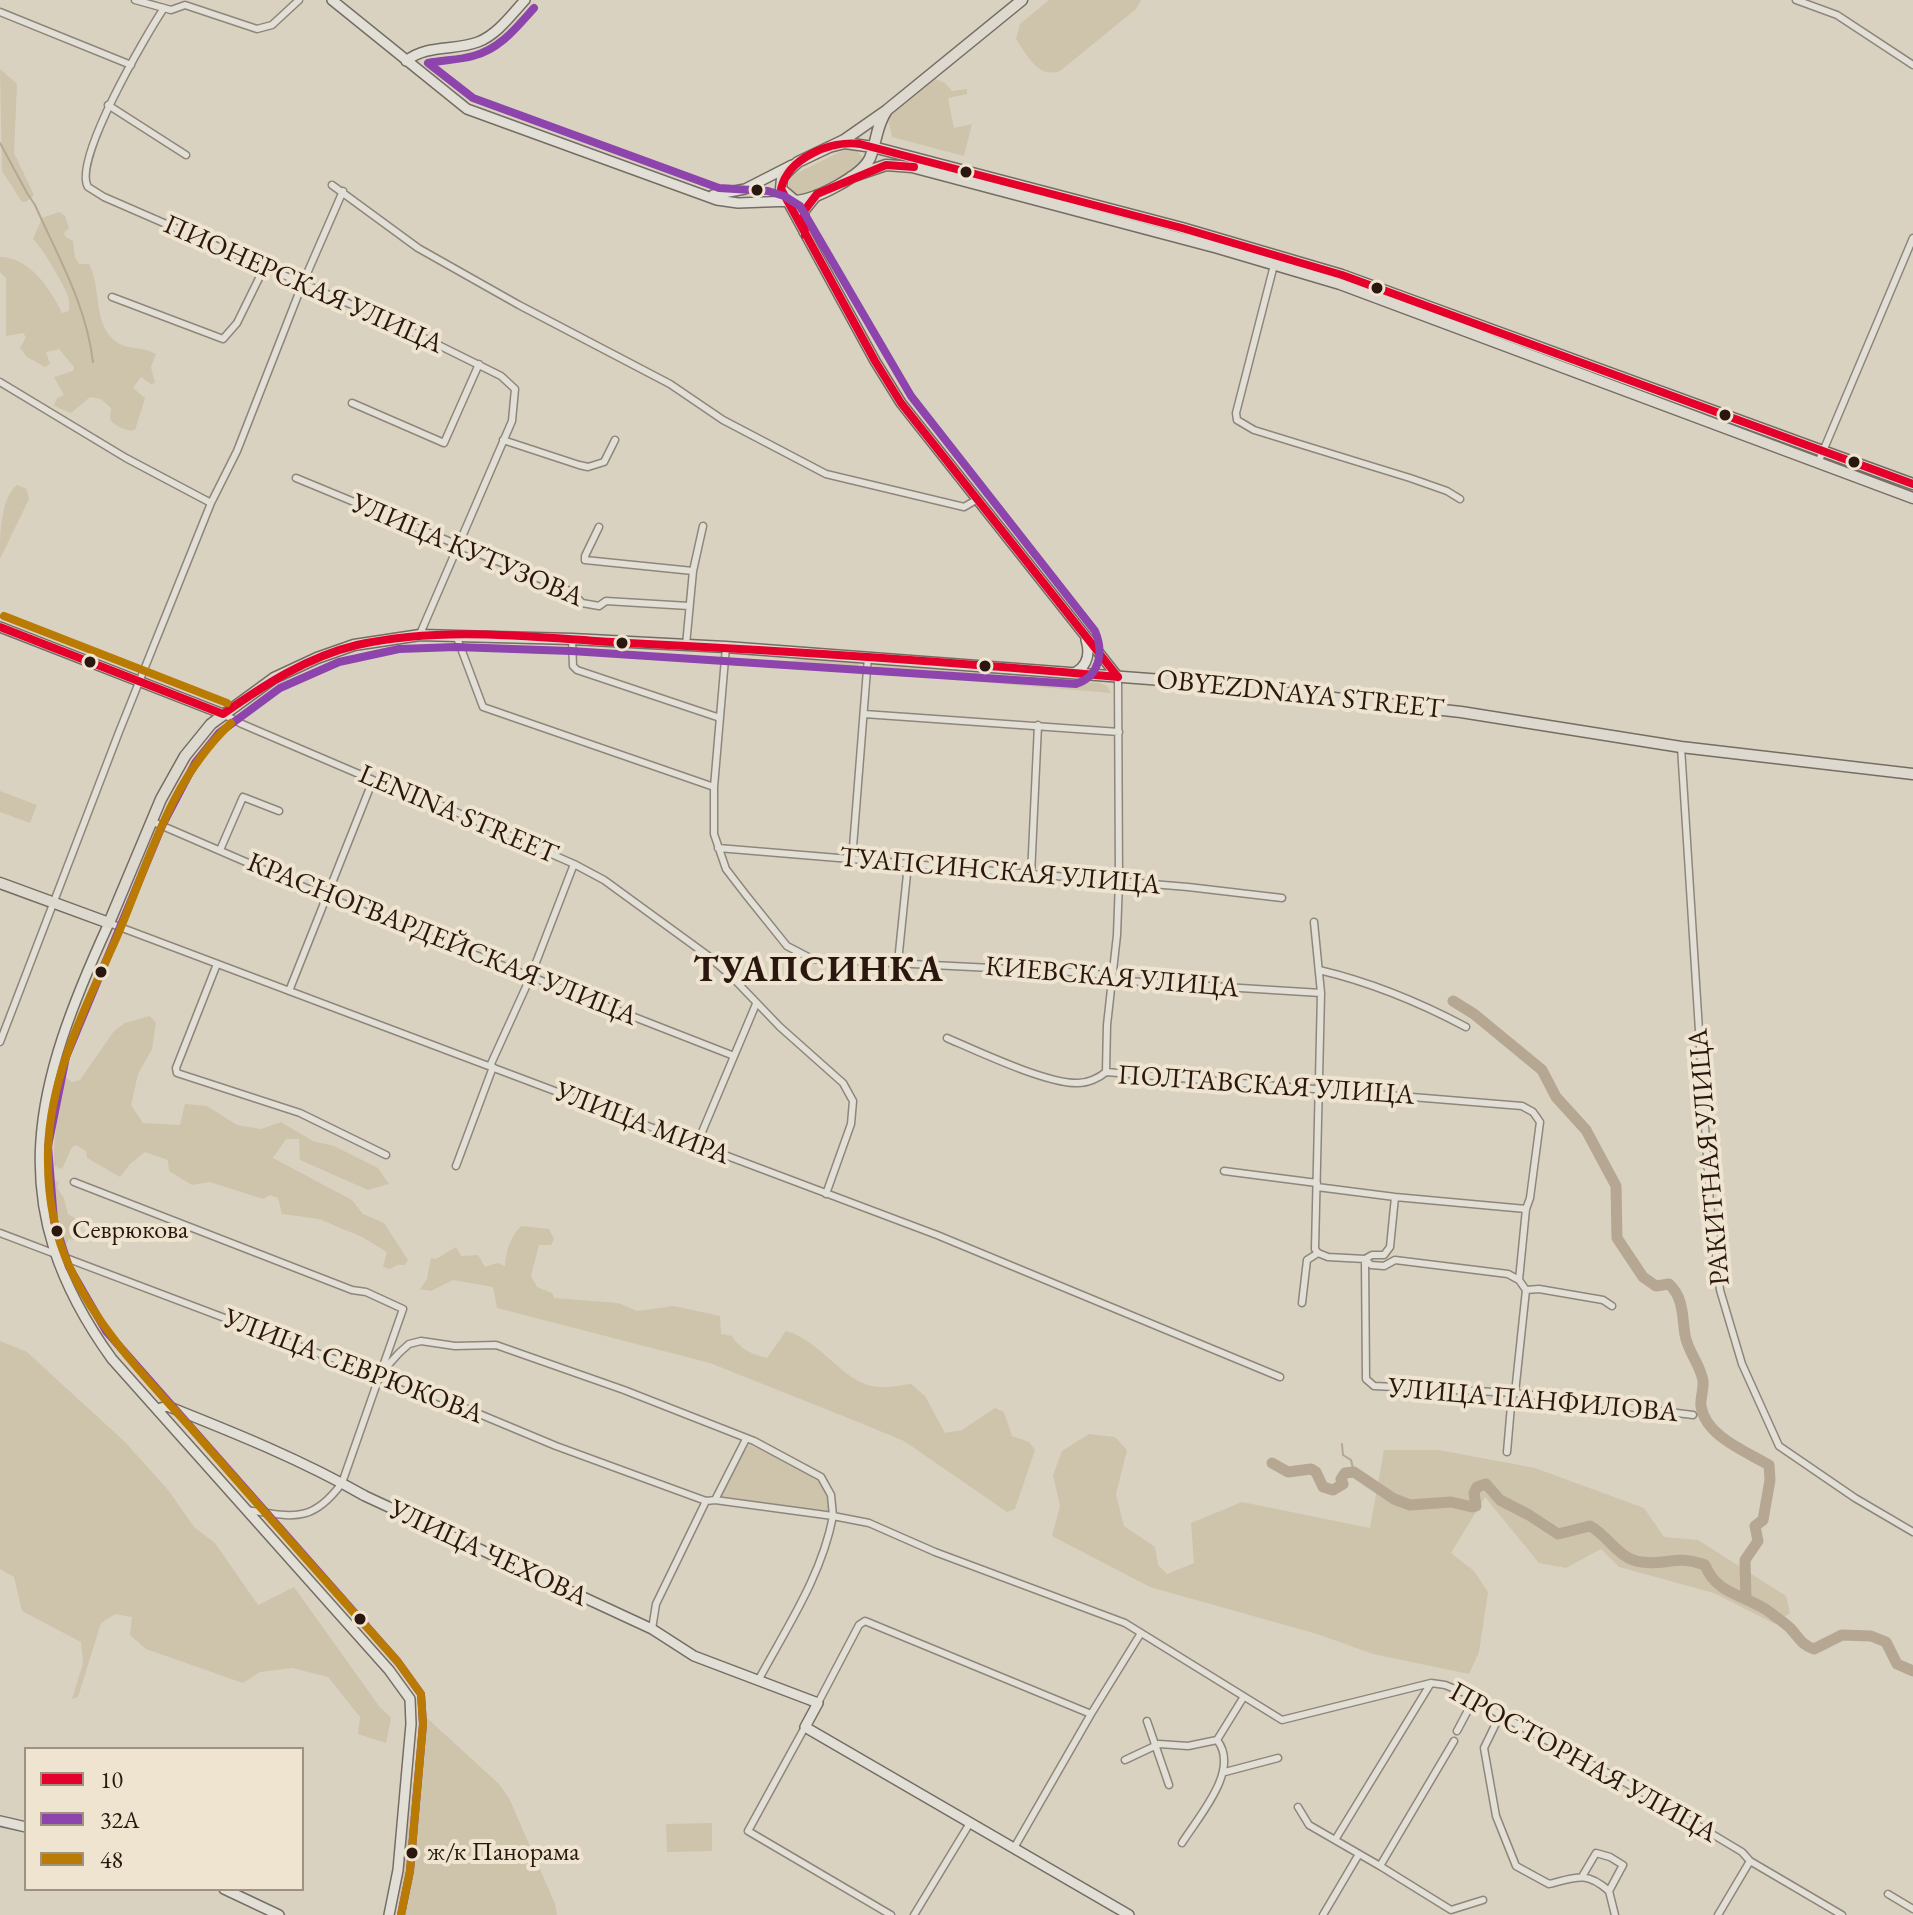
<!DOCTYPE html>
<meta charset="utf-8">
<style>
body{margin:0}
#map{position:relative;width:1913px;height:1915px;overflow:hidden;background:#dad2c0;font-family:"EB Garamond",serif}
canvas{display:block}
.legend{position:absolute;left:24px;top:1747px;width:280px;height:144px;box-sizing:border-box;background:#eee4d0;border:2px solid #a09283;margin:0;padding:10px 14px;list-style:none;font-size:24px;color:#2a170f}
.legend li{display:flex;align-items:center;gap:16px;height:40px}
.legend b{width:40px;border:2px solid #a09283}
</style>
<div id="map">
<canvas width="1913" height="1915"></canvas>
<ul class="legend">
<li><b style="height:10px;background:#e4002b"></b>10</li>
<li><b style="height:10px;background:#8e44ad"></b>32A</li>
<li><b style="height:10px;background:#ba7b04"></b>48</li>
</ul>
</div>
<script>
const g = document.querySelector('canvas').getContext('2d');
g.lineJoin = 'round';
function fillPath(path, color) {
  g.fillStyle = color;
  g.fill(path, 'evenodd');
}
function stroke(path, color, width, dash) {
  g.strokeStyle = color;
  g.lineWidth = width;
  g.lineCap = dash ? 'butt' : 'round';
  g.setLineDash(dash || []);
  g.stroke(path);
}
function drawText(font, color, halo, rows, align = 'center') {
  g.font = font + ' "EB Garamond",serif';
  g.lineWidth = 8;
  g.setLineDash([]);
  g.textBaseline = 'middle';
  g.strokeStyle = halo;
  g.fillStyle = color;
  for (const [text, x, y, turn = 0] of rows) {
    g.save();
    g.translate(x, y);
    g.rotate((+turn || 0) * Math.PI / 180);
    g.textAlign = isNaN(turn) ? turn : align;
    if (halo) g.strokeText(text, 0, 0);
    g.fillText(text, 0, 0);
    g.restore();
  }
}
fillPath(new Path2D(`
 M1049 0H1141L1136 9 1060 71C1038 79 1027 55 1016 39L1020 24Z
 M0 69 17 84 14 153 34 195 26 202H22L2 171Z
 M935 79 945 83 952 91 967 89V94L948 98 954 128 972 124 964 156 892 137 888 118Z
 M855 148 863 158 856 169 803 195H794L790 191 788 182 793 175 846 149Z
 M59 212 65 216 69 228 64 233 66 237 73 241 75 257 79 264H89C102 288 92 322 115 341 126 350 142 346 156 354L151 367 155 383 151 384 141 377 133 388 145 398 135 430C127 432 114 426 110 419L111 408 101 399 90 397 71 413 54 406 57 398 64 395 54 377 73 371 74 367 59 349 46 352 50 364 45 367 27 357 20 348 26 337 23 333 6 336V278L0 272V257C29 257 51 289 62 313L69 311C69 307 70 302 68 297 66 288 40 244 33 239L42 218Z
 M17 485 27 489 29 499 0 559C0 535 0 499 17 485Z
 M797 659 857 663 861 667 862 673 789 669V663Z
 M877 665 1100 683 1107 686 1111 693 871 673 873 667Z
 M0 791 37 805 30 823 0 812Z
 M150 1016 156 1023 152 1049 138 1074 131 1105 143 1123 180 1125 185 1104 207 1106 237 1125 261 1129 281 1122 313 1141 334 1146 378 1168 389 1184 368 1190 300 1160 299 1139H286L273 1158 352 1200 363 1214 384 1223 408 1260 405 1265H397L390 1269 383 1267 387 1252 362 1237 319 1219 282 1214 278 1198 270 1195 263 1199 210 1182 192 1185 169 1171 168 1160 145 1152 130 1164 120 1177 87 1158 86 1151 76 1145 72 1147 62 1169 54 1166C53 1137 59 1109 60 1079L63 1076 72 1082 80 1080 114 1031 125 1023Z
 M53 1179 59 1183 57 1188 64 1198 68 1214 76 1219 80 1227 75 1240 69 1239 65 1246 60 1247 50 1180Z
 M521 1226 549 1229 554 1239 551 1245H539L531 1276 537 1287 552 1293 554 1298 618 1303 637 1311 674 1306 720 1316 721 1334 732 1336C739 1349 754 1355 767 1358L786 1331C823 1341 843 1385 879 1387 889 1388 901 1385 911 1384L925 1396 945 1433 962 1430 995 1408 1004 1412 1012 1436 1029 1442 1035 1450 1015 1509 1007 1512 904 1441 858 1422 710 1363 497 1308 493 1287 453 1280 431 1291 420 1289 427 1279 431 1258 436 1259 456 1247 461 1256 478 1255 485 1267 497 1263 505 1266C506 1250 510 1238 521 1226Z
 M0 1341 27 1352 125 1442 169 1491 194 1527 215 1543 258 1605 294 1587 379 1706 391 1718 386 1743 358 1734 360 1717 328 1677 292 1668 260 1672 243 1683 146 1649 130 1635 132 1617 115 1614 101 1623 78 1697 72 1699 83 1663 81 1642 22 1611 14 1577 0 1569Z
 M1089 1434 1115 1437 1127 1450 1116 1494 1124 1526 1155 1547 1158 1565 1167 1574 1194 1563 1191 1523 1242 1502 1370 1528 1384 1450H1439L1535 1468 1644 1508 1664 1537 1698 1540 1786 1596 1790 1613 1775 1624 1714 1593 1619 1567 1601 1549 1566 1568 1539 1563 1485 1497 1451 1553 1474 1571 1488 1592 1479 1652 1469 1674 1373 1654 1317 1634 1150 1587 1052 1536 1060 1506 1053 1475 1062 1451Z
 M748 1445C755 1445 819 1477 822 1482 829 1490 830 1502 828 1512L719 1496Z
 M421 1718H427L499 1784 509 1798 555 1904 557 1915H397Z
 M712 1823V1851L667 1852 666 1824Z`), '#cec3ab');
stroke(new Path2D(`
 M0 143 27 193 35 205C58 257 86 304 93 362
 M1342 1444 1343 1455 1351 1460 1354 1472`), '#b5a791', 2);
stroke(new Path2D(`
 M1453 1001 1474 1014 1542 1070 1556 1097 1586 1130 1616 1186 1617 1238 1643 1277 1656 1286 1669 1284C1684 1298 1682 1316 1685 1335 1688 1352 1701 1366 1703 1381 1704 1389 1700 1398 1701 1406 1705 1436 1747 1452 1769 1465L1770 1480 1763 1520 1755 1526 1758 1541 1745 1560 1746 1599
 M1272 1463 1288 1472 1311 1469 1316 1472 1323 1487 1333 1490 1343 1484 1341 1479 1345 1473 1354 1472 1394 1499 1410 1505 1451 1502 1472 1507 1476 1506 1474 1493 1477 1487 1486 1484 1500 1500 1529 1515 1558 1534 1590 1526C1609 1536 1619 1560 1642 1562 1668 1566 1674 1554 1705 1565 1717 1596 1748 1595 1771 1613 1777 1618 1785 1623 1791 1629 1799 1638 1802 1645 1814 1649L1842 1635 1871 1636 1886 1642 1897 1664 1913 1671`), '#b5a791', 11);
const street = new Path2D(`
 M135 0 171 10 185 5 257 29 272 25 299 0
 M1796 0 1837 15 1913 65
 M164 8C146 35 72 161 88 187L104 197 396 324 501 376 515 389 512 421 420 634
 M0 12 131 65
 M108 105 186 155
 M332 185 418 248 519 305 670 384 723 420 826 474 964 507 976 500
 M1274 265 1236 413 1237 420 1254 430 1410 478 1447 491 1460 499
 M112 297 223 339 237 323 264 268
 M0 382 126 458 211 503
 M352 403 444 443 479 364
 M503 440 579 465 588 467 604 462 615 440
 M1818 463 1913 238
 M296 478 572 592 582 603 599 606 606 601 689 606
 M599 527 585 556V560L693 571
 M456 635 483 707 714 787
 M572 639 573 666 577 670 720 718
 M686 645 693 571 703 526
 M726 647 714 787V834L726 869 746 895 787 946 812 959 1092 973 1127 981 1321 993
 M223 714 242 724 373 780 422 797 574 864 604 880 707 955 730 975 780 1027 843 1083 853 1101 851 1124 826 1194
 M864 714 1119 732
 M1681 747 1710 1204 1720 1290 1742 1364 1779 1446 1855 1498 1913 1532
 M151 821 327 897 734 1056
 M718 848 1188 887 1282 898
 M220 850 243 797 279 811
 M852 860 868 657
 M1031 875 1038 725
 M109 923 937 1235 1280 1377
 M898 962 908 864
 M217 964 176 1068 177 1073 300 1113 386 1155
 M1319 970C1370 982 1419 1002 1466 1027
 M289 991 373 780
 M947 1038C977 1051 1047 1084 1078 1083 1088 1083 1099 1078 1106 1072L1522 1106 1533 1112 1540 1122 1530 1198 1526 1209 1519 1280
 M0 1042 119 732 211 503 237 451 302 285 343 191
 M490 1066 530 978 574 864
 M1106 1072 1107 1025 1117 935 1119 881 1118 677
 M697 1144 756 1004
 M456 1166 493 1067
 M1224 1171 1317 1183
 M74 1182 352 1290 366 1292 403 1309 342 1483C311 1525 292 1516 246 1510
 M1317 1187 1395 1197 1526 1209
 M1395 1197 1390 1247 1384 1255H1372L1365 1259 1366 1379 1374 1386 1515 1393 1693 1415
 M0 1233 325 1356 381 1373 556 1446 706 1501 715 1500 833 1516C822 1575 787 1627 759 1679
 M1318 1253 1328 1257 1365 1259 1371 1265 1384 1266 1395 1260 1508 1274 1519 1280 1526 1290 1539 1289 1603 1300 1612 1306
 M1302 1303 1307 1260 1318 1253 1315 1249 1321 993 1314 922
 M381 1373 399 1353 409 1344 421 1341 455 1346 496 1345 624 1390 754 1441 821 1477 831 1495 833 1516 869 1523 935 1552 1125 1623 1282 1720 1431 1683 1445 1685 1475 1697 1500 1715 1637 1789 1742 1852 1750 1861 1842 1915
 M1515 1393 1526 1290
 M1507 1452 1512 1394
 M715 1500 746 1439
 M652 1629 656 1604 706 1501
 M818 1703 859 1625 865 1621 1091 1714
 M1500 1715 1484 1748 1496 1816 1516 1866 1549 1884C1577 1877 1586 1871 1609 1891L1623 1865 1610 1857 1596 1853 1583 1875
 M1147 1721 1169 1785
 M805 1727 748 1831 891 1915
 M1457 1731 1475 1697
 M1125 1760 1159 1744 1188 1746 1217 1740 1243 1698
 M1225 1772 1278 1758
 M1298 1807 1309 1825 1380 1866 1454 1741
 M1335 1840 1431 1683
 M1182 1843C1198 1817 1241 1770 1217 1740
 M1014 1848 1091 1714 1141 1633
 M1380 1866 1451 1910 1483 1900
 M1609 1891 1615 1915
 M1888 1894 1913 1909
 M914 1915 970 1823
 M1323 1915 1359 1854
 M1718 1915 1750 1861`);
const secondary = new Path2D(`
 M332 0 467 109 717 200 738 203 792 201
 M406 61C427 44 454 51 478 42 497 35 512 14 525 0
 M781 189 875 361 901 403 1118 677
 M713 195 745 189 792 165
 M804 232V211L817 195
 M0 627 223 714
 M1076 672C1088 665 1090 653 1086 640
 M109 923C35 1085 0 1204 112 1359L389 1670 410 1699 411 1724 398 1870 389 1915
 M158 1409 167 1406C235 1433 302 1460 365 1496L652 1629 694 1656 818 1703 805 1727 1129 1915
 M0 1821 26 1827
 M224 1889 279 1915`);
const primary = new Path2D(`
 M887 110C876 126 877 141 870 158 862 176 815 200 795 201L781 189 782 178 787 172 798 162 844 140 887 110 1022 0
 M829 147 845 143 873 147 1182 228 1342 275 1913 484
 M851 177 886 165 912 167 1218 248 1340 284 1913 498
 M0 883 109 923 161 799 185 756 211 724 274 678 317 658 354 645 420 635 572 639 726 647 1189 682 1461 712 1681 747 1913 774`);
stroke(street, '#8e867b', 9);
stroke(secondary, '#746d64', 12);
stroke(primary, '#746d64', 13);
stroke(street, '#e2dfd6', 6);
stroke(secondary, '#e2dfd6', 9);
stroke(primary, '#ddd9cf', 10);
stroke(new Path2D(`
 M805 235 804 211 817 194 886 165 914 167
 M0 627 223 714C264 685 307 657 357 645 446 625 538 638 628 643 792 651 955 662 1118 677
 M1118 677 901 403 875 361 781 189C788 158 831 140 860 144L1182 228 1342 275 1913 484`), '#e4002b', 8);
stroke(new Path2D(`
 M401 1915 410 1871 423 1724 421 1694 398 1662 106 1331 69 1267 54 1221 48 1146 66 1057 162 826 195 763 219 733 280 688 339 662 399 649 456 647 571 651 1076 684C1100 676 1104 652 1095 631L911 396 800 206 784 196 768 191 719 188 473 98 428 63C443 60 459 60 473 56 500 49 516 28 534 8`), '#8e44ad', 8);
stroke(new Path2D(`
 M4 616 227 703
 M231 723C167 784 150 861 116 939 86 1006 50 1075 48 1150 47 1190 53 1232 70 1268 100 1333 151 1383 198 1436 264 1512 331 1587 398 1662L421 1694 423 1724 410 1871 401 1915`), '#ba7b04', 8);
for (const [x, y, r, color] of [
 [966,172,7,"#2a170f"],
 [757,190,7,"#2a170f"],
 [1377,288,7,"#2a170f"],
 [1725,415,7,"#2a170f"],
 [1854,462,7,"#2a170f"],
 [622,643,7,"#2a170f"],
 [90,662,7,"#2a170f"],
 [985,666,7,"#2a170f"],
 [101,972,7,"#2a170f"],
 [57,1231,7,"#2a170f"],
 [360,1619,7,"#2a170f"],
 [412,1853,7,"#2a170f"]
]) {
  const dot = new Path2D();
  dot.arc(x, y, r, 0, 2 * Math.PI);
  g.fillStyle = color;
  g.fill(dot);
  stroke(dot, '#eee4d0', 3);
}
drawText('26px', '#2a170f', '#eee4d0', [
 ["Севрюкова",72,1231],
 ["ж/к Панорама",427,1853]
], 'left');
drawText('28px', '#2a170f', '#eee4d0', [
 ["ПИОНЕРСКАЯ УЛИЦА",303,285,24],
 ["УЛИЦА КУТУЗОВА",467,551,23],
 ["OBYEZDNAYA STREET",1300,695,6],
 ["LENINA STREET",458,815,23],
 ["ТУАПСИНСКАЯ УЛИЦА",1000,872,5],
 ["КРАСНОГВАРДЕЙСКАЯ УЛИЦА",442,940,22],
 ["КИЕВСКАЯ УЛИЦА",1112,978,5],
 ["ПОЛТАВСКАЯ УЛИЦА",1266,1086,4],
 ["УЛИЦА МИРА",642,1124,21],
 ["РАКИТНАЯ УЛИЦА",1710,1157,-95],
 ["УЛИЦА СЕВРЮКОВА",353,1367,21],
 ["УЛИЦА ПАНФИЛОВА",1533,1401,5],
 ["УЛИЦА ЧЕХОВА",488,1554,25],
 ["ПРОСТОРНАЯ УЛИЦА",1583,1763,29]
]);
g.letterSpacing = '2px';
drawText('bold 36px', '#2a170f', '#eee4d0', [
 ["ТУАПСИНКА",819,971]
]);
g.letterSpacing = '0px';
</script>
